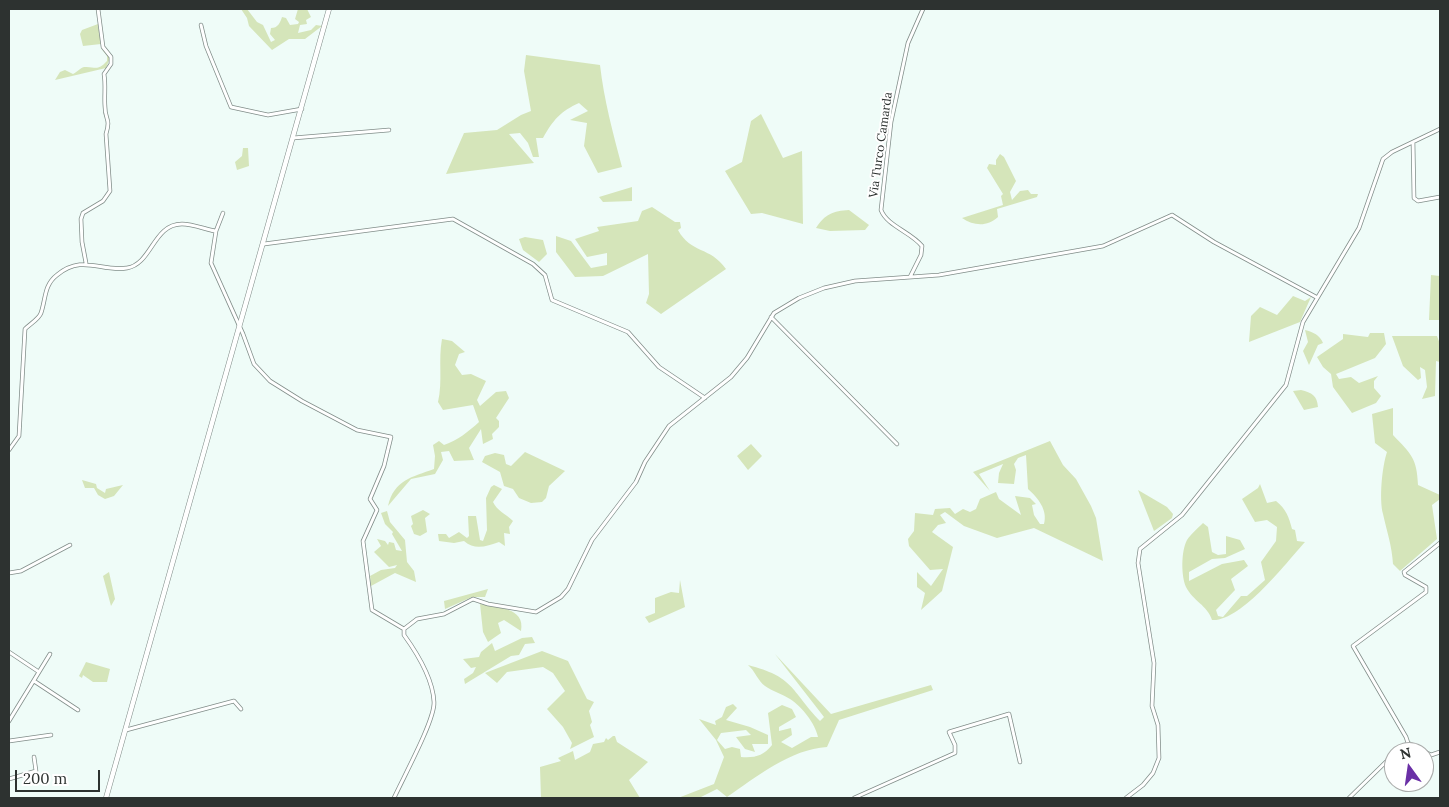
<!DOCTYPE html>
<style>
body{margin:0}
#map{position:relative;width:1449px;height:807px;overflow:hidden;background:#effcf8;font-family:Lora,serif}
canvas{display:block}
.frame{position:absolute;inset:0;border:10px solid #2d3230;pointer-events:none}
.north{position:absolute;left:1384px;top:742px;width:50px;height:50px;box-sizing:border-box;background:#fff;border:1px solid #abadac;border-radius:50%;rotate:346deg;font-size:14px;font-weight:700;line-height:20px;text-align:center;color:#2d3230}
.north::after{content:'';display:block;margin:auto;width:18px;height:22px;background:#6a30a6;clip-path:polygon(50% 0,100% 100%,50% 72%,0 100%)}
.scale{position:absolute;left:15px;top:770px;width:85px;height:22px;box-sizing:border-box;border:2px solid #2d3230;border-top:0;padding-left:6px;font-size:15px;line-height:18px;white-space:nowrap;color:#2d3230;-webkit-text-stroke:4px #fff;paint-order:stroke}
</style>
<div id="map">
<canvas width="1449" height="807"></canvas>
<div class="frame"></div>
<div class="north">N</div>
<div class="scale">200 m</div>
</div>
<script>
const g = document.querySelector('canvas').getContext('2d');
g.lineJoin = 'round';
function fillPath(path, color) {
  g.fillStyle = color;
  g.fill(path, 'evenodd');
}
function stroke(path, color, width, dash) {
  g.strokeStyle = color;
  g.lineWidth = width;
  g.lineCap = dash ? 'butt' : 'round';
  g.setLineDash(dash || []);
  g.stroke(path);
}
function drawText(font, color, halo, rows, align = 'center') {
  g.font = font + ' Lora,serif';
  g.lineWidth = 4;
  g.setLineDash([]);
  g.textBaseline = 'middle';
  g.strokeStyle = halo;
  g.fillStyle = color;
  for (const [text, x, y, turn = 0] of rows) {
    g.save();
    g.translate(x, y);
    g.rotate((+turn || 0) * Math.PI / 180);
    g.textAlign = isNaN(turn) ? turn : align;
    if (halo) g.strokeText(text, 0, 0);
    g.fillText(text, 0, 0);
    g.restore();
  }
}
fillPath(new Path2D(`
 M241 9H247L257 22 263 25 271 42 275 40 270 34 271 28C278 28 280 23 282 17L286 18 290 25 298 24 299 22 295 19 298 9H307L311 17 306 20 307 24 300 25 298 33 311 30 316 25 322 26 305 39H289L272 50 249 26 247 18Z
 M98 24 101 44 83 46 80 34 82 30Z
 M100 47 110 58 106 68 55 80 60 72 65 70 73 74C77 72 80 68 84 67 95 66 97 72 107 61V56Z
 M526 55 600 65C604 100 613 133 622 167L598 173 584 146 587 123 570 120 588 111 579 103C561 111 553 120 543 138H536L539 157H533L528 143 520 133 509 134 534 163 446 174 464 133 497 130 521 115 531 111 524 71Z
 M761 114 783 158 802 151 803 224 762 213 751 214 725 171 742 162 751 121Z
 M243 148H248L249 166 237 170 235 162 242 156Z
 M1000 154 1004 157 1016 181 1010 192 1012 200 1020 191 1028 190 1031 194H1038L1037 197 997 209 998 217C987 227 974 226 962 218L1003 205 1001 196 1003 194 987 168 989 164 996 165V160Z
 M632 187V201L603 202 599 197Z
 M652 207 675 222H680L681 228 678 230C691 254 710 246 726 269L661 314 646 303 649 294 648 254 603 276 575 277 556 252V236L571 241 591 268 607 265V253L587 257 575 239 599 231 597 227 638 221 642 211Z
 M849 210 869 225 865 230 830 231 816 228C825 214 833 211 849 210Z
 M525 237 543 240 547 254 539 262 523 250 519 239Z
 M1431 275 1440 276 1439 320H1429Z
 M1293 296 1305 301 1311 297 1300 322 1249 342 1251 316 1260 307 1277 315Z
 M1305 330C1313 332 1320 335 1323 343L1318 345 1309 365 1303 351 1308 342Z
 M1370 333H1384L1386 344 1375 358 1336 374 1339 379 1351 377 1359 383 1378 376 1374 381V388L1381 396 1376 403 1352 413 1333 387 1331 374 1323 367 1317 357 1343 339V334L1368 337Z
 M1392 336H1437L1440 344V362L1436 361 1435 396 1422 399 1427 387 1425 370 1420 367 1421 378 1418 380 1403 366Z
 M442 339 452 341 465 352 459 354 455 365 462 375 471 374 486 381 477 400 480 406 496 392 506 391 509 398 496 418 499 421V427L492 434 493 439 483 444 481 429 469 448 474 460 454 461 449 451 441 452 443 460 435 474 411 479 388 506C394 480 412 477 434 469L435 456 433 445 439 441 444 445C458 440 468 432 479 422L473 405 443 410 438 402C443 381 438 360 442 339Z
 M1301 390C1312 393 1317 395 1318 407L1304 410 1293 391Z
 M1393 408V435C1411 454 1417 458 1418 485L1440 495V499L1432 505 1437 539 1400 571 1393 564C1392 546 1387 532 1383 514 1379 499 1382 467 1387 452L1375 443 1372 414Z
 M1050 441 1063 465 1076 479 1091 506 1096 518 1103 561 1034 528 997 538 964 526 945 512 940 515 946 523 938 525 932 532 953 547 942 591 921 610 925 593 917 587V572L931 586 943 569 930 570 909 546 908 539 914 531 915 513 933 515 935 509 950 508 955 514 963 509 970 512 976 509 980 499 996 492 999 499 1021 515 1015 496 1030 498 1036 504 1032 505 1034 515 1040 524H1044C1048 510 1038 498 1028 489L1026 455 1018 458 1014 464 1016 470 1014 484 998 483 999 473 1003 464 979 474 990 491 973 472Z
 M751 444 762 456 748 470 737 456Z
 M525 452 565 471 549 486 546 498 542 502 531 503 519 498 513 489 504 486 500 472 482 462 485 456 495 453 504 455 506 464 511 466Z
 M82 480 96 484 97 488 105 493 106 489 123 485 114 496 105 499 98 495 94 488H85Z
 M1260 484 1267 503 1276 501C1286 509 1289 517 1292 529L1295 530 1297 541 1305 542C1286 563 1241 622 1212 620 1207 605 1193 601 1186 587 1181 576 1181 551 1187 540 1190 535 1198 528 1203 523L1208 527 1212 552 1218 555 1226 554V536L1240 540 1245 549 1225 558 1212 559 1189 572V581L1222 564 1244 560 1248 566 1231 579 1235 590 1216 610 1218 616 1223 617 1241 596H1247L1265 580 1261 562 1276 541 1277 527 1267 520 1255 522 1242 499 1258 488Z
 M494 485 502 489 493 502C497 511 506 514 513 521L509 527 510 534 504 533 505 546 499 542C487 546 475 551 464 541L454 543 439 541 438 534H446L449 538 459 532 467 538 469 536 468 516H476L480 540 483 541 487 530 486 498 491 487Z
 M1138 490 1167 507 1173 514 1172 518 1154 531Z
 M423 510 430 514 425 518 427 532 420 536 414 534 411 526 413 524 411 516Z
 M387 511 390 522 405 540 407 562 414 571 416 582 395 573 371 586 370 576 381 570 395 568 397 565 389 567 374 552 381 546 377 539 385 541 388 545 389 542 394 543 396 550 402 551 392 534 393 532 385 524 381 513Z
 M109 572 115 599 111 606 103 576Z
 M680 580 685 607 649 623 645 617 655 613V598L671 592 679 593Z
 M488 589 485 597H472L445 609 444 601Z
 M480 604C495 607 526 607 521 631L504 620 498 623 501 633 488 642 483 632Z
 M532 637 535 643 525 644 519 655 511 656 465 684 464 679 473 673 476 667 471 668 463 659 479 657 481 652 492 643 495 651 522 638Z
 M542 651 568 661 587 699 594 702 589 711 592 722 590 725 594 737 570 749 572 743 563 727 547 709 565 691 553 673 543 667 507 672 497 683 485 673Z
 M775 654 831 714 931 685 933 690 839 720 827 747C791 749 756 777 727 797L717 789 699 798H678L714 784 724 757 716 740 699 719 716 725 715 721 722 717 726 707 733 704 737 708 726 720 750 727 768 735V744H752L755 752 745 749 736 737 751 735 746 730 721 733 717 740 725 749 732 747 740 749 741 757C755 758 763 756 772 745L768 713 782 705 792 709 796 717 779 727V731L791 728 792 735 781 742 792 748 811 737H818C815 723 802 707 790 699 782 694 772 691 765 686 758 681 755 671 748 665 794 677 790 689 820 721L824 717Z
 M86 662 110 669 107 682H93L83 675 82 678 79 676Z
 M613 736H615L617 742 648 762 629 780 640 798H541L540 767 561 761 558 758 573 751 575 760 590 752 593 744 604 742 606 738 608 740Z`), '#d5e5ba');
const minor = new Path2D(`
 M201 25 206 46 231 107 268 115 302 109
 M293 138 389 130
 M1413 142 1414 198 1418 201 1440 197
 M223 213 216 231 211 263 243 334 254 364 270 381 302 401 357 430 391 437 384 466 370 499 377 510 363 541 372 610 404 629
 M264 244 453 219 533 264 545 275 552 300 628 332 659 367 705 398
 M86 263 82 242 81 219 83 213 103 201 110 191 106 134C111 118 105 120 105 107 104 95 106 86 104 74L111 64V57L103 47 98 9
 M910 277 921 255 922 246C911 232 887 226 881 210L891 122 908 43 923 9
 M771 317 897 444
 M9 450 19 436 25 329C30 324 39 319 41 313 46 298 44 285 57 275 83 254 100 272 127 268 152 264 153 224 182 224 192 224 205 229 215 231
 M9 573 21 571 70 545
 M9 652 39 672
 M34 681 78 710
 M9 721 50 654
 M126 730 234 701 241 709
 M9 741 51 735
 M1408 743 1406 737 1353 646 1426 592V587L1405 575 1404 572 1440 543
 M1396 752 1408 743 1431 755 1440 752
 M9 779 36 771 34 757
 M394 798C403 778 435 720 434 702 433 679 417 653 404 635V629L417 619 444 614 473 599 488 604 536 612 561 597 568 589 592 540 636 482 645 462 669 426 731 377 747 358 774 313 799 298 824 288 855 281 939 275 1103 246 1172 215 1214 242 1316 297
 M854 798 955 753V745L949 732 1009 714 1020 762
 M1126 798 1143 785 1153 773 1159 758 1158 725 1152 706 1154 663 1138 563 1140 549 1182 515 1286 385 1303 322 1359 228 1383 159 1392 152 1440 129
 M1349 798 1394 754`);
const major = new Path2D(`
 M106 798 329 9`);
stroke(minor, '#818d89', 4.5);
stroke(major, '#818d89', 5.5);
stroke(minor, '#fff', 3);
stroke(major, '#fff', 4.5);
drawText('12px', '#2d3230', '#fff', [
 ["Via Turco Camarda",881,145,-82]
]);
</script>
